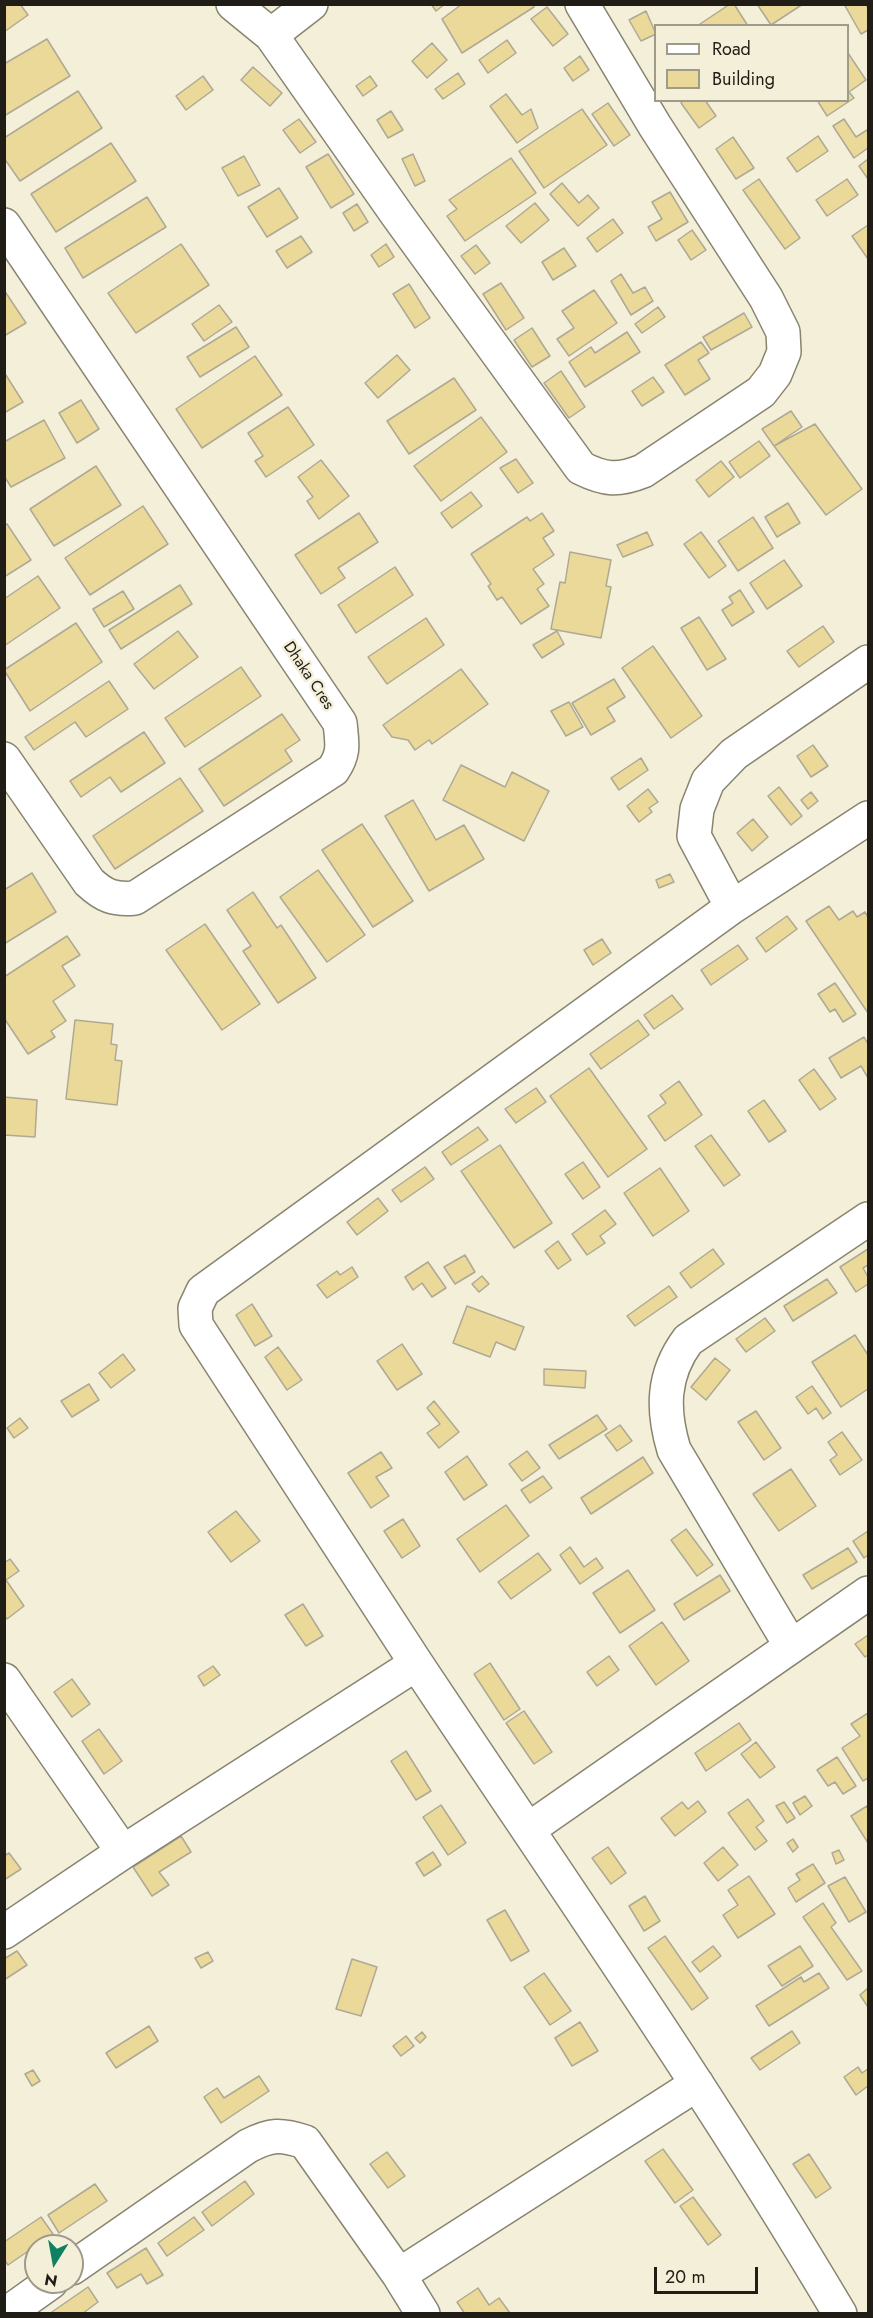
<!DOCTYPE html>
<style>
body{margin:0}
#map{position:relative;width:873px;height:2318px;overflow:hidden;background:#f4efd9;font-family:Jost,sans-serif}
canvas{display:block}
.frame{position:absolute;inset:0;border:6px solid #1f1d16;pointer-events:none}
.legend{position:absolute;left:654px;top:24px;width:195px;height:78px;box-sizing:border-box;background:#f4efd9;border:2px solid #9f9b8b;margin:0;padding:8px 10px;list-style:none;font-size:18px;color:#1f1d16}
.legend li{display:flex;align-items:center;gap:12px;height:30px}
.legend b{width:30px;border:2px solid #9f9b8b}
.north{position:absolute;left:24px;top:2234px;width:60px;height:60px;box-sizing:border-box;background:#f4efd9;border:2px solid #9f9b8b;border-radius:50%;rotate:191deg;font-size:16px;font-weight:700;line-height:24px;text-align:center;color:#1f1d16}
.north::after{content:'';display:block;margin:auto;width:21px;height:27px;background:#0e8260;clip-path:polygon(50% 0,100% 100%,50% 72%,0 100%)}
.scale{position:absolute;left:654px;top:2267px;width:104px;height:27px;box-sizing:border-box;border:3px solid #1f1d16;border-top:0;padding-left:8px;font-size:18px;line-height:21px;white-space:nowrap;color:#1f1d16;-webkit-text-stroke:4px #f4efd9;paint-order:stroke}
</style>
<div id="map">
<canvas width="873" height="2318"></canvas>
<div class="frame"></div>
<ul class="legend">
<li><b style="height:8px;background:#fff"></b>Road</li>
<li><b style="height:16px;background:#ebd999"></b>Building</li>
</ul>
<div class="north">N</div>
<div class="scale">20 m</div>
</div>
<script>
const g = document.querySelector('canvas').getContext('2d');
g.lineJoin = 'round';
function fillPath(path, color) {
  g.fillStyle = color;
  g.fill(path, 'evenodd');
}
function stroke(path, color, width, dash) {
  g.strokeStyle = color;
  g.lineWidth = width;
  g.lineCap = dash ? 'butt' : 'round';
  g.setLineDash(dash || []);
  g.stroke(path);
}
function drawText(font, color, halo, rows, align = 'center') {
  g.font = font + ' Jost,sans-serif';
  g.lineWidth = 5;
  g.setLineDash([]);
  g.textBaseline = 'middle';
  g.strokeStyle = halo;
  g.fillStyle = color;
  for (const [text, x, y, turn = 0] of rows) {
    g.save();
    g.translate(x, y);
    g.rotate((+turn || 0) * Math.PI / 180);
    g.textAlign = isNaN(turn) ? turn : align;
    if (halo) g.strokeText(text, 0, 0);
    g.fillText(text, 0, 0);
    g.restore();
  }
}
const building = new Path2D(`
 M4 4H20L28 15 4 32Z
 M431 4H445L436 11Z
 M462 4H533L534 7 462 53 442 19Z
 M730 4H734L748 26H697Z
 M757 4H803L771 25Z
 M844 4H866L868 9V30L861 34Z
 M547 7 568 34 553 46 531 19Z
 M646 11 656 34 641 41 629 20Z
 M47 39 70 76 4 116V64Z
 M507 40 516 53 488 73 479 60Z
 M432 43 447 60 427 78 412 61Z
 M848 53 866 80 849 92 854 98 827 116 817 100H848Z
 M580 56 589 70 573 81 564 68Z
 M253 67 282 93 270 106 241 80Z
 M458 73 465 84 443 99 435 89Z
 M203 76 213 90 186 110 176 96Z
 M370 76 377 86 363 96 356 86Z
 M78 91 102 128 20 181 4 158V138Z
 M506 94 522 115 531 109 538 128 517 143 490 106Z
 M684 100H705L716 116 699 128 681 103Z
 M608 103 630 135 614 146 592 114Z
 M582 109 607 145 544 188 519 151Z
 M391 111 403 130 388 138 377 120Z
 M299 119 316 142 300 153 283 130Z
 M844 119 856 137 867 130 868 132V148L854 158 833 126Z
 M818 136 828 151 797 172 787 158Z
 M733 137 754 168 736 179 716 149Z
 M111 143 136 181 56 232 31 194Z
 M328 154 354 194 331 208 306 167Z
 M413 154 425 181 415 186 402 159Z
 M244 156 260 185 238 196 222 168Z
 M511 158 536 193 465 241 447 216 457 209 449 200Z
 M868 159V179L859 166Z
 M759 179 800 238 785 249 743 190Z
 M847 179 858 195 827 216 816 200Z
 M562 183 579 203 588 195 599 208 578 226 550 194Z
 M279 188 298 218 267 237 248 207Z
 M670 192 688 222 656 241 648 227 662 219 652 202Z
 M147 197 166 227 83 278 65 248Z
 M535 203 549 220 521 243 506 226Z
 M357 204 368 222 354 231 343 213Z
 M613 219 623 233 597 252 587 238Z
 M868 225V259L852 236Z
 M692 230 706 250 691 260 678 240Z
 M301 236 312 252 287 268 276 251Z
 M181 244 209 285 136 333 108 293Z
 M386 244 394 257 379 267 371 255Z
 M476 245 490 263 475 274 461 256Z
 M564 248 576 266 553 280 542 262Z
 M621 274 633 293 645 287 653 301 631 315 611 281Z
 M501 283 524 318 506 330 483 294Z
 M409 284 430 318 415 328 393 294Z
 M4 290 26 323 4 336Z
 M594 290 617 323 569 356 557 339 574 328 562 311Z
 M219 305 232 322 204 341 192 324Z
 M658 307 665 317 642 333 635 324Z
 M744 313 752 327 711 350 703 337Z
 M236 327 249 347 200 377 187 357Z
 M532 328 550 356 532 367 514 340Z
 M627 332 640 352 585 387 569 362 591 347 595 353Z
 M701 342 709 353 698 360 710 379 685 395 665 365Z
 M397 355 410 370 378 398 365 383Z
 M255 356 282 395 202 448 176 409Z
 M561 371 585 407 569 418 544 383Z
 M4 372 23 402 4 413Z
 M653 377 664 392 642 406 632 391Z
 M454 378 476 410 409 454 387 421Z
 M81 400 99 429 77 443 59 413Z
 M288 407 314 445 266 477 255 461 263 456 248 433Z
 M791 411 802 427 774 446 762 429Z
 M481 417 507 452 441 501 414 466Z
 M44 420 65 458 11 487 4 476V442Z
 M815 424 862 489 826 515 774 446Z
 M759 441 770 456 740 478 729 462Z
 M516 459 533 483 518 493 500 468Z
 M321 460 349 496 319 519 307 501 313 497 298 477Z
 M721 461 734 477 709 497 696 480Z
 M96 466 121 505 54 546 30 509Z
 M471 492 482 506 452 528 441 513Z
 M788 503 800 523 777 537 765 517Z
 M143 506 168 544 90 595 65 558Z
 M359 513 378 542 338 568 345 578 321 594 295 555Z
 M542 513 554 531 543 538 554 555 533 569 544 584 537 589 549 606 521 624 502 597 497 600 488 586 491 584 471 554 527 517 530 521Z
 M753 517 773 548 738 571 718 541Z
 M7 524 31 560 4 577V525Z
 M647 532 653 545 623 557 617 545Z
 M701 532 726 566 709 578 684 544Z
 M570 552 611 560 606 586 611 587 601 638 551 629 560 582 565 583Z
 M784 560 802 586 767 609 750 583Z
 M395 567 413 595 356 633 338 605Z
 M38 576 60 608 4 646V599Z
 M180 585 192 604 121 649 109 630Z
 M740 590 754 612 732 626 722 610 733 603 729 597Z
 M123 591 134 609 104 627 93 609Z
 M699 617 726 659 707 670 681 628Z
 M426 618 444 645 387 684 368 657Z
 M76 623 102 662 30 711 4 670Z
 M823 626 834 642 799 667 787 651Z
 M178 631 198 657 154 689 134 664Z
 M557 631 564 644 542 658 533 645Z
 M653 646 702 716 671 738 622 668Z
 M241 667 261 696 185 747 165 718Z
 M461 669 488 704 432 744 429 740 415 750 408 740 392 737 383 725Z
 M614 679 625 697 607 708 615 721 591 735 572 703Z
 M109 681 128 709 86 737 75 722 34 750 25 737Z
 M569 702 583 727 566 736 551 711Z
 M282 714 300 740 285 750 292 761 224 806 199 769Z
 M144 732 165 763 121 792 110 777 81 797 70 781Z
 M813 745 828 766 811 777 797 756Z
 M641 758 648 770 619 790 611 778Z
 M461 765 505 787 512 772 549 791 524 841 443 800Z
 M180 778 203 811 115 869 93 836Z
 M779 787 802 816 791 825 768 796Z
 M648 789 658 802 649 808 652 812 639 822 627 806Z
 M811 792 818 801 808 809 801 800Z
 M413 800 436 840 464 825 484 859 429 891 385 816Z
 M753 819 768 837 752 851 737 833Z
 M362 824 413 901 373 927 322 850Z
 M318 870 365 935 327 962 280 897Z
 M32 873 56 912 4 944V890Z
 M670 874 674 882 659 888 656 880Z
 M253 892 277 928 281 925 316 978 278 1003 243 951 251 946 227 910Z
 M829 906 839 920 853 911 857 917 865 912 868 917V1013L806 921Z
 M787 916 797 929 766 952 756 938Z
 M205 924 260 1004 222 1030 166 950Z
 M67 936 80 955 62 966 75 986 53 1001 66 1021 51 1031 55 1037 28 1054 4 1018V977Z
 M602 939 611 953 593 965 584 950Z
 M738 945 748 959 711 985 701 970Z
 M835 983 856 1014 843 1022 835 1009 830 1012 818 994Z
 M672 995 683 1009 654 1029 644 1015Z
 M75 1020 113 1024 111 1044 117 1045 115 1060 122 1061 117 1105 66 1099Z
 M638 1020 649 1035 601 1069 590 1054Z
 M864 1037 868 1044V1078L861 1066 841 1078 829 1058Z
 M589 1068 647 1149 608 1177 550 1096Z
 M814 1069 836 1099 820 1110 799 1080Z
 M679 1081 702 1115 665 1141 648 1116 666 1103 660 1095Z
 M536 1088 546 1102 516 1123 505 1109Z
 M4 1097 37 1100 35 1137 4 1135Z
 M764 1100 786 1131 769 1142 748 1111Z
 M478 1127 488 1140 451 1165 442 1152Z
 M711 1135 740 1175 724 1186 695 1146Z
 M500 1145 552 1223 514 1248 461 1171Z
 M583 1162 600 1187 583 1199 565 1174Z
 M425 1167 434 1179 401 1202 392 1190Z
 M660 1168 689 1211 653 1236 624 1193Z
 M378 1198 388 1211 357 1235 347 1222Z
 M605 1210 616 1224 600 1236 605 1243 587 1255 572 1234Z
 M558 1241 571 1260 558 1269 545 1251Z
 M713 1249 724 1264 691 1288 680 1273Z
 M868 1249V1265L863 1268 868 1277V1284L856 1292 840 1267Z
 M465 1255 475 1272 455 1284 444 1267Z
 M428 1262 446 1288 432 1297 422 1283 413 1290 405 1277Z
 M352 1267 358 1277 327 1298 317 1285 337 1271 340 1275Z
 M482 1276 489 1284 479 1292 472 1284Z
 M827 1279 837 1293 793 1321 784 1306Z
 M669 1286 677 1297 635 1326 627 1316Z
 M252 1304 272 1336 255 1346 236 1315Z
 M467 1306 524 1327 515 1350 496 1342 490 1357 453 1343Z
 M765 1318 775 1331 746 1352 736 1339Z
 M855 1335 868 1355V1389L841 1407 812 1362Z
 M402 1344 422 1374 397 1390 377 1361Z
 M278 1347 302 1380 287 1390 265 1357Z
 M123 1354 135 1370 111 1388 99 1373Z
 M715 1358 730 1370 706 1400 691 1387Z
 M544 1369 586 1371 585 1388 544 1385Z
 M89 1384 99 1400 72 1417 61 1401Z
 M812 1386 831 1413 823 1419 816 1408 808 1414 796 1397Z
 M434 1401 459 1432 439 1448 427 1433 440 1424 427 1408Z
 M756 1411 781 1448 764 1460 738 1422Z
 M597 1415 607 1429 559 1459 549 1445Z
 M20 1418 28 1428 14 1438 7 1428Z
 M620 1425 632 1441 617 1451 605 1435Z
 M842 1432 862 1460 840 1475 830 1460 837 1455 828 1442Z
 M527 1451 540 1468 522 1481 509 1464Z
 M381 1452 392 1468 376 1477 389 1496 371 1508 348 1473Z
 M467 1456 487 1485 464 1500 445 1472Z
 M643 1457 653 1473 591 1514 581 1498Z
 M791 1469 816 1506 779 1531 753 1494Z
 M543 1476 552 1488 530 1503 521 1490Z
 M506 1505 529 1536 480 1572 457 1539Z
 M236 1511 260 1541 231 1562 208 1532Z
 M403 1519 420 1546 402 1558 384 1531Z
 M686 1529 713 1565 697 1576 671 1540Z
 M868 1531V1555L864 1558 853 1541Z
 M570 1547 584 1567 596 1558 603 1568 580 1584 560 1555Z
 M848 1548 857 1562 812 1589 803 1575Z
 M538 1553 551 1570 511 1599 498 1582Z
 M10 1559 19 1571 6 1580 24 1606 7 1619 4 1615V1563Z
 M628 1570 655 1610 620 1633 593 1593Z
 M720 1575 730 1591 684 1620 674 1604Z
 M303 1604 323 1636 306 1646 285 1615Z
 M662 1622 689 1661 656 1685 629 1646Z
 M868 1635V1655L865 1657 855 1644Z
 M609 1656 619 1670 597 1686 587 1672Z
 M490 1663 520 1709 504 1720 474 1674Z
 M213 1666 220 1675 204 1686 198 1676Z
 M72 1679 90 1704 72 1717 54 1692Z
 M524 1711 552 1752 534 1764 506 1723Z
 M868 1713V1778L863 1781 842 1748 860 1736 851 1724Z
 M739 1723 751 1740 706 1771 695 1753Z
 M99 1729 122 1761 104 1774 82 1741Z
 M756 1742 775 1767 760 1778 741 1754Z
 M406 1751 431 1791 416 1800 391 1761Z
 M837 1757 856 1786 843 1794 835 1782 828 1786 817 1770Z
 M805 1796 812 1806 800 1815 793 1803Z
 M748 1799 764 1821 756 1827 767 1841 755 1850 728 1813Z
 M698 1801 706 1812 675 1836 661 1818 682 1802 688 1809Z
 M784 1802 795 1818 787 1823 776 1806Z
 M441 1805 466 1843 448 1855 423 1817Z
 M867 1806 868 1809V1843L851 1816Z
 M181 1836 191 1852 159 1872 169 1885 152 1896 133 1867Z
 M793 1839 798 1847 793 1852 787 1843Z
 M608 1847 626 1873 611 1884 592 1858Z
 M723 1847 738 1865 718 1881 704 1863Z
 M839 1850 844 1860 836 1864 832 1853Z
 M433 1852 441 1865 424 1876 416 1863Z
 M9 1853 21 1869 4 1880V1856Z
 M813 1864 825 1883 796 1902 788 1888 800 1880 796 1874Z
 M749 1876 775 1914 738 1938 723 1915 738 1905 728 1890Z
 M845 1877 866 1912 849 1922 828 1886Z
 M645 1896 660 1921 644 1931 629 1906Z
 M823 1903 836 1923 831 1927 862 1971 847 1980 803 1917Z
 M505 1910 529 1951 511 1961 487 1920Z
 M665 1936 708 1998 692 2010 648 1948Z
 M713 1946 721 1956 700 1972 692 1962Z
 M800 1946 813 1966 782 1986 768 1966Z
 M17 1951 27 1965 4 1980V1959Z
 M208 1952 213 1961 201 1968 195 1958Z
 M352 1959 377 1967 361 2016 336 2009Z
 M544 1973 571 2011 550 2025 524 1987Z
 M819 1973 829 1988 769 2026 756 2006 801 1977 804 1982Z
 M868 1988V2007L860 1995Z
 M580 2022 598 2051 572 2066 555 2038Z
 M149 2026 158 2041 116 2068 106 2053Z
 M792 2031 800 2043 760 2070 751 2058Z
 M422 2032 426 2037 420 2043 415 2038Z
 M406 2036 414 2046 401 2056 393 2046Z
 M858 2067 862 2073 868 2069V2086L856 2095 844 2077Z
 M33 2070 40 2081 32 2086 25 2074Z
 M259 2076 269 2091 221 2123 204 2097 217 2088 224 2098Z
 M663 2149 693 2190 675 2203 645 2161Z
 M387 2152 405 2176 388 2188 370 2164Z
 M809 2154 831 2188 816 2198 793 2164Z
 M245 2181 254 2194 212 2226 202 2212Z
 M95 2184 107 2201 59 2233 48 2215Z
 M693 2197 721 2235 708 2245 680 2206Z
 M41 2217 53 2234 8 2265 4 2259V2242Z
 M194 2217 204 2230 167 2256 158 2243Z
 M146 2248 163 2275 147 2284 141 2274 117 2288 107 2273Z
 M88 2287 98 2302 82 2314H49Z
 M478 2288 489 2305 499 2298 510 2313 465 2314 457 2302Z`);
fillPath(building, '#ebd999');
stroke(building, '#aea995', 1.5);
const minor = new Path2D(`
 M233 4 271 35 398 216 581 468C605 480 618 481 643 471L761 392 775 374 784 352 783 332 766 298 655 126 582 4
 M271 35 311 4
 M4 225 340 723C342 743 345 753 333 770L135 898C114 900 104 896 89 882L4 759
 M732 907 694 836 697 809 708 781 734 754 868 662
 M791 1646 674 1450C662 1410 662 1375 688 1340L868 1219
 M4 1680 123 1852
 M529 1829 868 1593
 M4 1932 123 1852 416 1664
 M72 2268 248 2146C271 2134 281 2134 305 2142L399 2275 423 2314
 M399 2275 697 2084
 M6 2314 51 2282
 M840 2314C708 2091 559 1878 416 1663 342 1551 269 1438 196 1325L195 1308 203 1291 732 907 868 818`);
stroke(minor, '#898470', 36);
stroke(minor, '#fff', 33);
drawText('16px', '#1f1d16', '#f4efd9', [
 ["Dhaka Cres",308,676,56]
]);
</script>
